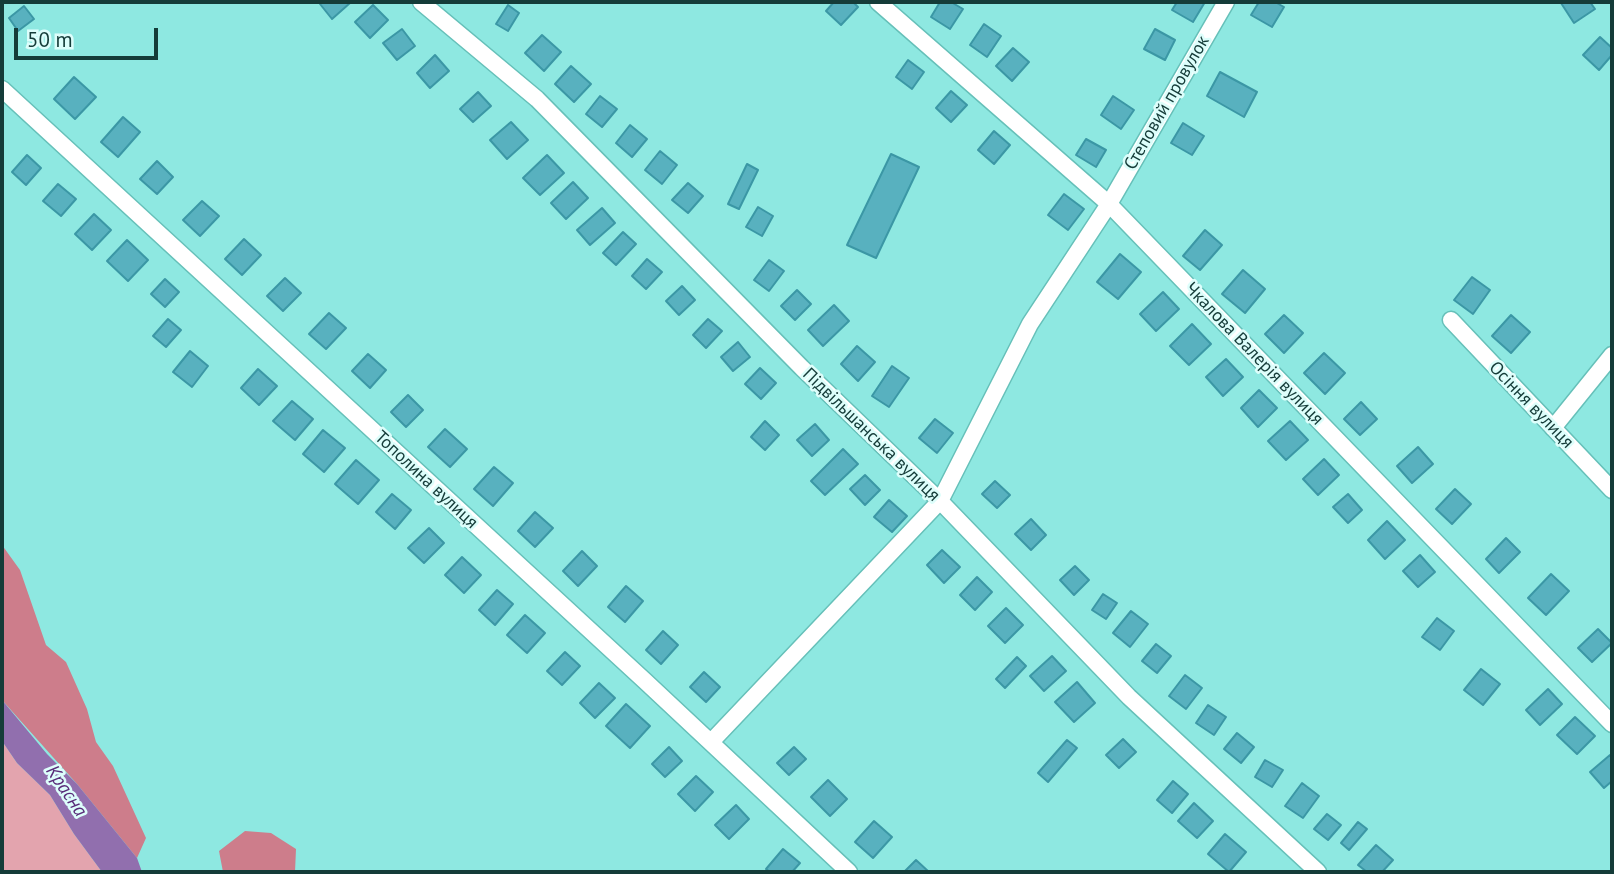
<!DOCTYPE html>
<meta charset="utf-8">
<style>
body{margin:0}
#map{position:relative;width:1614px;height:874px;overflow:hidden;background:#8ee8e1;font-family:"PT Sans",sans-serif}
canvas{display:block}
.frame{position:absolute;inset:0;border:4px solid #153c39;pointer-events:none}
.scale{position:absolute;left:14px;top:28px;width:144px;height:32px;box-sizing:border-box;border:4px solid #153c39;border-top:0;padding-left:9px;font-size:21px;line-height:24px;white-space:nowrap;color:#153c39;-webkit-text-stroke:5px #ddfefb;paint-order:stroke}
</style>
<div id="map">
<canvas width="1614" height="874"></canvas>
<div class="frame"></div>
<div class="scale">50 m</div>
</div>
<script>
const g = document.querySelector('canvas').getContext('2d');
g.lineJoin = 'round';
function fillPath(path, color) {
  g.fillStyle = color;
  g.fill(path, 'evenodd');
}
function stroke(path, color, width, dash) {
  g.strokeStyle = color;
  g.lineWidth = width;
  g.lineCap = dash ? 'butt' : 'round';
  g.setLineDash(dash || []);
  g.stroke(path);
}
function drawText(font, color, halo, rows, align = 'center') {
  g.font = font + ' "PT Sans",sans-serif';
  g.lineWidth = 5;
  g.setLineDash([]);
  g.textBaseline = 'middle';
  g.strokeStyle = halo;
  g.fillStyle = color;
  for (const [text, x, y, turn = 0] of rows) {
    g.save();
    g.translate(x, y);
    g.rotate((+turn || 0) * Math.PI / 180);
    g.textAlign = isNaN(turn) ? turn : align;
    if (halo) g.strokeText(text, 0, 0);
    g.fillText(text, 0, 0);
    g.restore();
  }
}
fillPath(new Path2D(`
 M2 741 17 763 50 795 74 834 102 872H2Z`), '#e3a4ae');
fillPath(new Path2D(`
 M2 545 20 570 46 645 66 662 87 709 96 742 113 766 146 838 137 858 77 784 2 700Z
 M245 831 271 833 296 849 295 872H223L219 851Z`), '#cd7d8b');
fillPath(new Path2D(`
 M2 700 47 754 77 784 137 858 142 872H102L74 834 50 795 17 763 2 741Z`), '#916fae');
const building = new Path2D(`
 M323 2H348L350 3 332 19 320 4Z
 M834 2H853L858 7 841 25 826 11Z
 M940 2H951L963 9 950 29 931 17Z
 M1177 2H1205L1193 22 1172 10Z
 M1259 2H1275L1284 7 1272 27 1251 15Z
 M1562 2H1590L1595 9 1574 23 1561 3Z
 M373 5 388 20 370 38 355 22Z
 M508 5 519 13 508 31 496 24Z
 M24 6 34 19 18 31 9 18Z
 M984 24 1001 36 987 57 970 45Z
 M402 29 415 46 397 60 383 43Z
 M1155 29 1175 40 1165 60 1144 49Z
 M542 35 561 52 544 71 525 53Z
 M1600 37 1612 48V55L1599 70 1583 55Z
 M1013 48 1029 62 1012 81 996 66Z
 M435 55 449 71 430 88 417 73Z
 M908 60 924 72 912 89 896 77Z
 M571 66 591 84 574 102 555 84Z
 M1220 72 1257 92 1244 117 1207 96Z
 M74 77 96 97 75 119 54 99Z
 M951 91 967 105 951 122 936 108Z
 M478 92 491 106 473 122 460 109Z
 M600 96 617 109 602 127 586 114Z
 M1113 96 1134 110 1121 129 1101 115Z
 M123 117 140 132 118 157 101 142Z
 M511 122 528 140 507 159 490 140Z
 M1183 123 1204 136 1192 155 1171 143Z
 M630 125 647 139 632 157 616 143Z
 M994 131 1010 145 994 164 978 150Z
 M1086 139 1106 150 1096 167 1076 155Z
 M660 151 677 165 662 184 645 170Z
 M891 154 919 167 876 258 847 245Z
 M27 155 41 168 26 185 12 172Z
 M547 155 564 173 540 195 523 178Z
 M157 161 173 177 157 194 140 179Z
 M747 164 758 170 739 209 728 204Z
 M573 182 588 198 566 219 551 203Z
 M688 183 703 196 688 213 672 200Z
 M58 184 76 199 61 216 43 201Z
 M1064 194 1084 209 1068 230 1048 215Z
 M202 201 219 216 200 236 183 220Z
 M758 207 773 216 762 236 746 227Z
 M602 208 615 223 590 245 577 230Z
 M94 214 111 230 92 250 75 234Z
 M1205 230 1222 245 1200 270 1183 256Z
 M623 232 636 244 616 265 603 253Z
 M244 239 261 255 242 275 225 259Z
 M127 240 148 260 128 281 107 261Z
 M1120 254 1141 272 1118 299 1097 282Z
 M647 259 662 272 646 289 632 276Z
 M769 260 784 271 769 291 754 280Z
 M1243 270 1265 289 1245 313 1222 294Z
 M1472 277 1490 290 1473 314 1454 300Z
 M285 278 301 293 283 311 267 296Z
 M165 279 179 292 165 307 151 294Z
 M682 286 695 300 679 315 666 301Z
 M797 290 811 304 795 320 781 306Z
 M1163 292 1179 309 1156 331 1140 314Z
 M834 305 849 321 823 346 808 330Z
 M329 313 346 328 326 349 309 334Z
 M1284 315 1303 333 1284 353 1265 334Z
 M1511 315 1530 332 1511 353 1492 336Z
 M168 319 181 330 166 347 153 336Z
 M708 319 722 331 706 348 693 335Z
 M1192 324 1211 344 1189 365 1170 346Z
 M738 342 750 357 733 371 721 357Z
 M857 346 875 362 858 381 841 364Z
 M190 351 208 366 192 387 173 372Z
 M1324 353 1345 373 1325 394 1304 373Z
 M368 354 386 370 370 388 352 371Z
 M1226 359 1243 377 1223 396 1206 377Z
 M892 366 909 378 889 407 872 396Z
 M760 368 776 383 761 399 745 384Z
 M258 369 277 386 259 405 241 388Z
 M1259 390 1277 408 1258 427 1241 408Z
 M408 395 423 410 406 427 391 412Z
 M292 401 313 419 295 440 273 421Z
 M1361 402 1377 419 1360 435 1344 419Z
 M935 419 953 433 937 453 919 438Z
 M765 421 779 435 765 450 751 437Z
 M1290 421 1308 440 1286 460 1268 441Z
 M815 424 829 440 812 456 797 440Z
 M445 429 467 449 450 467 428 447Z
 M323 430 345 448 324 472 303 454Z
 M1418 447 1433 464 1412 483 1397 466Z
 M843 449 858 464 825 495 811 481Z
 M1324 459 1339 475 1318 495 1303 479Z
 M356 460 379 480 358 504 335 484Z
 M494 467 513 483 493 506 474 489Z
 M865 475 880 490 865 505 850 489Z
 M995 481 1010 495 997 508 982 494Z
 M1455 489 1471 504 1452 524 1436 509Z
 M392 494 411 510 395 529 376 512Z
 M1348 494 1362 510 1348 523 1333 507Z
 M889 500 907 516 892 532 874 517Z
 M535 512 553 528 535 547 518 531Z
 M1031 519 1046 535 1031 550 1015 534Z
 M1387 521 1405 540 1385 559 1368 540Z
 M429 528 444 543 424 563 408 548Z
 M1506 538 1520 552 1499 573 1486 559Z
 M942 550 960 567 944 583 927 565Z
 M582 551 597 566 578 586 563 571Z
 M1420 555 1435 572 1418 587 1403 571Z
 M462 557 481 575 464 593 445 575Z
 M1075 566 1089 580 1074 595 1060 580Z
 M1551 574 1569 591 1546 615 1528 598Z
 M977 577 992 592 975 610 960 595Z
 M626 586 643 601 625 622 608 607Z
 M497 590 513 604 495 625 479 610Z
 M1103 594 1117 603 1106 619 1092 610Z
 M1006 608 1023 625 1005 643 988 626Z
 M1131 611 1148 624 1130 647 1113 633Z
 M525 615 545 633 527 653 507 635Z
 M1437 618 1454 631 1440 650 1422 637Z
 M1598 629 1612 643 1592 662 1578 648Z
 M663 631 678 645 661 664 646 650Z
 M1156 644 1171 656 1157 673 1142 661Z
 M565 652 580 666 562 685 547 671Z
 M1052 656 1066 671 1044 691 1030 676Z
 M1017 657 1026 666 1005 688 996 679Z
 M1481 669 1500 684 1483 705 1464 690Z
 M704 672 720 687 706 702 690 687Z
 M1185 675 1202 688 1186 709 1169 696Z
 M1077 682 1095 703 1074 722 1055 702Z
 M599 683 615 698 595 718 580 703Z
 M1548 689 1562 704 1540 725 1526 710Z
 M626 704 650 726 630 748 606 726Z
 M1208 705 1226 717 1214 735 1196 723Z
 M1575 717 1595 736 1577 754 1557 735Z
 M1237 733 1254 747 1241 763 1224 749Z
 M1123 739 1136 752 1119 768 1106 755Z
 M1067 740 1077 748 1048 782 1038 773Z
 M669 747 682 761 665 777 652 764Z
 M794 747 806 759 789 775 777 763Z
 M1610 755 1612 758V781L1604 788 1590 772Z
 M1265 760 1283 770 1272 787 1255 777Z
 M696 776 713 792 695 811 678 794Z
 M828 780 847 799 830 816 811 797Z
 M1173 781 1188 794 1172 813 1157 800Z
 M1302 783 1319 796 1303 818 1285 806Z
 M1194 803 1213 821 1197 838 1178 821Z
 M736 805 749 819 729 839 715 825Z
 M1327 814 1341 825 1328 840 1314 829Z
 M874 821 892 837 873 858 855 842Z
 M1358 822 1367 829 1349 850 1341 843Z
 M1225 834 1246 852 1229 872 1208 854Z
 M1376 845 1393 860 1382 872H1367L1358 865Z
 M783 849 800 863 792 872H770L766 869Z
 M916 860 929 872H904Z`);
fillPath(building, '#58b1bf');
stroke(building, '#3b97a5', 2);
const street = new Path2D(`
 M421 2 537 99 802 368 940 501 1129 697 1318 872
 M878 2 1109 204 1612 724
 M2 89 645 681 849 872
 M1451 320 1612 490
 M1553 428 1612 355
 M711 742 940 501 1030 324 1109 204 1226 2`);
stroke(street, '#66c0b9', 19);
stroke(street, '#fff', 16);
drawText('18px', '#153c39', '#ddfefb', [
 ["Степовий провулок",1167,103,-60],
 ["Чкалова Валерія вулиця",1254,354,46],
 ["Осіння вулиця",1531,405,46],
 ["Підвільшанська вулиця",871,435,44],
 ["Тополина вулиця",426,480,43]
]);
drawText('italic 19px', '#592c79', '#ddfefb', [
 ["Красна",66,791,56]
]);
</script>
